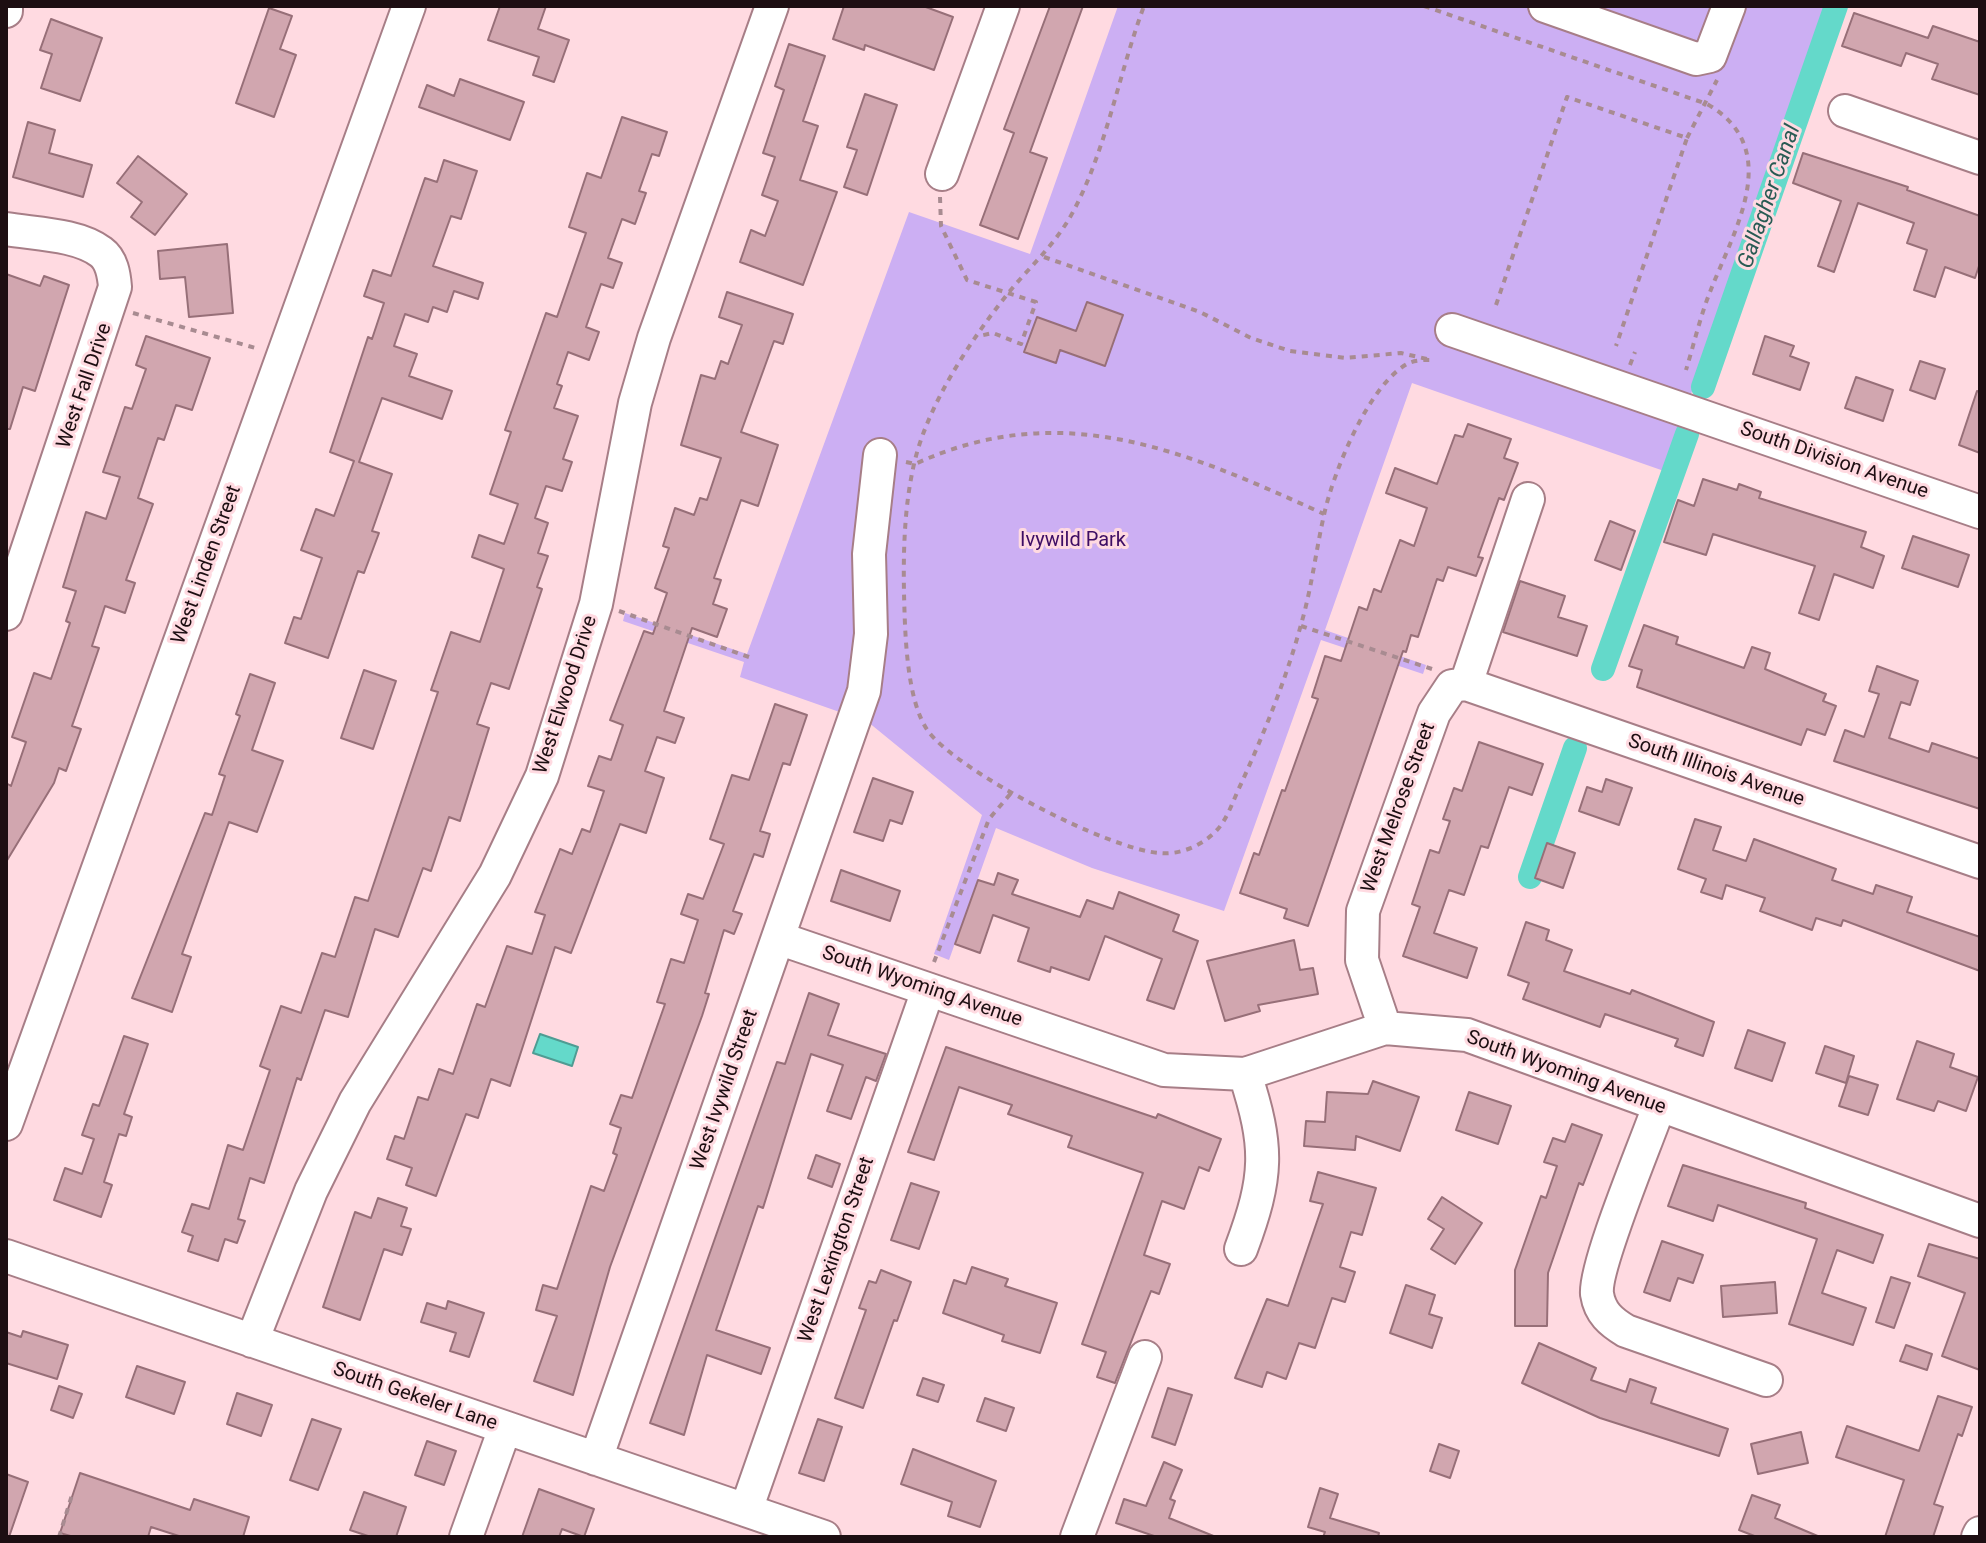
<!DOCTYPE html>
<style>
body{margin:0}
#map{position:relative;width:1986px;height:1543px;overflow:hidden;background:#ffdae1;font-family:Roboto,sans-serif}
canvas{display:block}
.frame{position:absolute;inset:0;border:8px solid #1d0e12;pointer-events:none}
</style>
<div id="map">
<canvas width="1986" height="1543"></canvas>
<div class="frame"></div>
</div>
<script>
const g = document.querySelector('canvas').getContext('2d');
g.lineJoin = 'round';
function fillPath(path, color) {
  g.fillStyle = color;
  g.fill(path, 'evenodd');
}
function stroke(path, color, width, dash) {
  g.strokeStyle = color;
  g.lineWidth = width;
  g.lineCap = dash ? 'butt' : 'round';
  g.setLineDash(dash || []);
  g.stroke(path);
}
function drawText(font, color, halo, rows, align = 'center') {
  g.font = font + ' Roboto,sans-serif';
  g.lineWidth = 6;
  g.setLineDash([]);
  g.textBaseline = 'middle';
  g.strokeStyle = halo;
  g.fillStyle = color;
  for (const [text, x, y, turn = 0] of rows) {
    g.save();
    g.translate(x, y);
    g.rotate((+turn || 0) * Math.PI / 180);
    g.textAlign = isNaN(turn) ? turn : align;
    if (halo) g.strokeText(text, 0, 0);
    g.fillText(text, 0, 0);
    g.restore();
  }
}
fillPath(new Path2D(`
 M1118 6H1827L1664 471 1412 383 1325 630 1426 665 1423 674 1321 640 1224 911 1092 868 996 828 949 960 934 954 982 815 868 722 740 677 744 662 623 621 625 613 747 654 909 212 1030 254Z`), '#ccaff3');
const water = new Path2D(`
 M540 1034 578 1047 572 1066 533 1053Z`);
fillPath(water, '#64d9ca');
stroke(water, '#4f9c93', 2);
stroke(new Path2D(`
 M1703 387 1836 6
 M1603 669 1687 434
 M1530 877 1575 748`), '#64d9ca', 24);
const building = new Path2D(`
 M500 6H546L538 29 569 40 554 82 533 75 539 57 488 40Z
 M844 6H923L953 17 934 70 865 45 864 50 833 39Z
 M1050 6H1083L1030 152 1047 158 1018 239 980 225 1014 133 1004 129Z
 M269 8 292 16 280 49 296 55 274 117 236 103Z
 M1854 13 1928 38 1933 26 1980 42V95L1932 79 1938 64 1906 53 1901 66 1842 46Z
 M51 19 102 38 80 101 41 88 52 54 40 50Z
 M789 44 825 56 803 121 818 126 800 180 837 192 803 285 740 262 751 230 765 236 778 201 762 195 775 157 763 153 784 90 775 86Z
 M460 79 524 102 510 140 419 107 427 85 454 96Z
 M865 94 897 105 867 195 844 187 857 150 847 147Z
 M622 117 667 132 659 156 652 154 639 191 646 193 635 224 622 219 608 258 622 263 613 288 601 284 586 327 599 332 589 360 568 352 557 384 562 386 554 408 578 416 563 459 572 462 562 491 546 486 535 518 548 523 538 553 548 556 537 587 542 589 509 689 491 683 477 724 489 728 460 821 449 817 431 871 423 868 398 937 375 929 348 1017 325 1010 301 1080 297 1078 264 1183 250 1178 238 1219 245 1221 237 1243 225 1239 218 1261 188 1251 193 1236 182 1232 192 1204 209 1209 228 1145 243 1150 270 1070 260 1066 281 1006 301 1013 322 953 335 957 355 897 368 901 438 692 431 690 451 632 480 642 504 569 472 557 479 535 504 544 518 504 490 494 511 432 505 430 546 313 557 317 586 233 569 227 587 173 601 178Z
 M28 122 55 130 49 153 92 165 83 197 13 177Z
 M1803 153 1908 187 1907 190 1980 216V263L1975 278 1945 267 1935 297 1914 290 1927 250 1907 243 1914 223 1858 203 1834 272 1818 266 1841 201 1793 183Z
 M138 156 187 194 155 235 131 217 142 202 117 183Z
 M444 160 477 171 461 219 451 216 433 266 483 283 478 299 454 291 447 312 433 307 428 322 405 314 394 346 417 354 409 376 452 391 442 419 382 398 359 462 392 474 372 531 379 533 364 573 358 571 328 658 285 643 294 617 301 619 322 558 301 550 316 509 334 516 354 461 330 452 368 337 372 339 384 303 364 296 373 270 391 276 425 178 437 182Z
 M227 244 233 313 189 317 185 277 160 279 158 251Z
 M6 274 40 286 44 276 69 285 35 391 23 387 10 429H6Z
 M727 292 793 314 783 344 774 341 741 432 778 445 758 506 741 500 714 578 721 580 713 604 727 609 717 637 692 628 664 711 684 718 675 743 657 737 645 771 664 778 646 833 620 824 571 953 555 947 510 1086 491 1079 478 1118 466 1114 436 1196 406 1185 412 1168 387 1159 395 1136 404 1139 418 1097 428 1100 439 1069 453 1074 477 1004 485 1007 507 946 532 954 545 915 535 912 560 849 572 854 582 829 590 832 604 791 588 786 599 756 611 760 623 725 610 720 644 631 653 634 667 593 655 588 669 548 663 546 675 508 694 515 700 498 707 500 721 458 681 445 701 375 715 379 721 361 728 364 742 325 719 317Z
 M1087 302 1123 315 1105 366 1060 350 1056 363 1024 352 1037 317 1076 331Z
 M146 336 210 358 192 410 176 405 164 440 158 438 138 498 153 504 126 580 135 583 125 613 105 606 92 646 99 648 72 726 81 729 66 771 59 768 54 783 6 862V783L11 786 26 742 12 737 34 673 51 679 70 623 66 621 76 591 63 587 86 512 106 519 120 477 103 472 125 407 132 409 146 369 136 365Z
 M1765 336 1794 346 1790 356 1809 363 1800 390 1753 374Z
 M1920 361 1945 369 1935 399 1910 390Z
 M1856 377 1893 390 1883 421 1845 408Z
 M1977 391 1980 392V453L1959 445Z
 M1468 424 1511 439 1504 458 1518 463 1504 500 1499 498 1478 557 1483 558 1476 576 1448 567 1443 581 1437 579 1418 637 1411 635 1406 652 1403 651 1308 926 1284 918 1287 909 1240 893 1254 853 1259 855 1282 790 1285 791 1318 699 1312 697 1325 656 1341 661 1359 607 1367 610 1374 589 1381 592 1400 540 1414 546 1427 508 1386 493 1395 468 1437 484 1455 435 1463 437Z
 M1703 479 1737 490 1739 484 1761 492 1759 498 1866 532 1861 547 1884 556 1873 588 1834 574 1819 620 1799 613 1815 566 1713 534 1706 555 1664 542 1678 500 1694 506Z
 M1610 521 1635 531 1621 570 1595 560Z
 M1913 536 1969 555 1958 587 1902 568Z
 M1520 581 1565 596 1558 617 1587 626 1577 656 1503 632Z
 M1644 625 1678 637 1676 644 1744 668 1752 647 1770 653 1765 669 1826 694 1823 701 1836 706 1825 735 1807 729 1801 745 1637 687 1642 670 1629 666Z
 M1877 666 1918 681 1910 705 1901 702 1889 738 1929 752 1932 743 1980 759V809L1834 761 1845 730 1864 737 1879 694 1869 691Z
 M364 670 396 681 373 749 341 738Z
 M250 674 275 683 252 750 283 761 257 832 229 822 182 954 191 957 172 1012 132 998 205 813 212 815 225 776 219 774 240 716 236 714Z
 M775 704 807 715 790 765 783 763 760 831 770 834 763 857 754 854 733 911 742 914 734 934 724 930 705 993 709 994 702 1016 610 1267 573 1395 534 1381 557 1316 536 1310 543 1285 557 1289 591 1186 604 1191 617 1155 613 1153 621 1128 610 1124 621 1095 632 1098 665 1004 657 1002 671 959 684 963 698 920 681 914 688 894 703 899 724 844 710 839 732 775 749 780Z
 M1479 742 1543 764 1532 795 1509 787 1488 848 1481 846 1464 895 1449 890 1434 933 1477 948 1467 978 1403 956 1420 907 1412 904 1430 850 1439 853 1450 821 1443 819 1454 788 1462 791Z
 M873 778 913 792 902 824 890 820 883 841 854 832Z
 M1606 779 1632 788 1619 825 1579 811 1587 787 1602 792Z
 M1695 819 1721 827 1713 850 1746 861 1754 839 1836 869 1832 880 1873 894 1876 885 1912 897 1907 912 1980 937V971L1843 920 1841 926 1816 918 1812 930 1760 911 1765 898 1726 885 1722 899 1701 892 1706 879 1678 869Z
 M1547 843 1575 853 1563 888 1535 878Z
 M841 870 900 891 890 921 831 901Z
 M998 873 1018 880 1012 894 1080 917 1087 900 1113 909 1119 892 1179 915 1173 931 1198 941 1174 1009 1147 1000 1162 959 1105 936 1089 980 1051 967 1050 972 1018 961 1029 928 993 915 980 953 955 944 978 880 994 885Z
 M1526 922 1549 930 1546 940 1572 950 1564 971 1630 994 1632 990 1714 1022 1703 1056 1675 1046 1678 1039 1605 1014 1600 1027 1523 999 1529 983 1508 975Z
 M1294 940 1300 970 1313 968 1318 994 1258 1005 1260 1011 1225 1021 1207 961Z
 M809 993 839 1004 828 1035 886 1054 876 1081 866 1077 851 1119 827 1111 843 1065 811 1054 763 1208 758 1206 716 1330 770 1348 761 1374 707 1355 684 1435 650 1423 777 1062 785 1064Z
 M1748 1030 1785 1043 1772 1081 1735 1068Z
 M124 1036 148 1044 124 1114 132 1117 126 1136 119 1134 104 1182 112 1185 101 1217 54 1200 65 1168 82 1174 94 1139 82 1135 93 1104 99 1106Z
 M1917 1041 1954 1054 1950 1067 1978 1077 1966 1111 1938 1101 1934 1111 1897 1099Z
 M1825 1046 1854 1056 1846 1083 1816 1073Z
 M946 1047 1156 1118 1158 1114 1221 1139 1209 1171 1199 1167 1184 1209 1162 1201 1144 1255 1170 1264 1159 1294 1151 1291 1115 1383 1097 1377 1106 1352 1082 1344 1143 1173 1068 1147 1072 1136 1008 1114 1012 1105 959 1087 934 1160 908 1152Z
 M1849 1076 1878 1085 1868 1115 1839 1106Z
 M1373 1081 1419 1097 1400 1151 1356 1136 1355 1150 1304 1146 1306 1121 1325 1122 1327 1092 1368 1094Z
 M1469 1092 1511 1106 1498 1144 1456 1130Z
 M1572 1124 1602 1135 1583 1185 1579 1183 1548 1273 1547 1326H1515V1270L1541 1196 1546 1198 1557 1166 1544 1162 1553 1138 1565 1142Z
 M816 1155 840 1164 832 1187 808 1178Z
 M1683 1165 1806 1203 1805 1208 1883 1235 1873 1263 1837 1250 1822 1293 1866 1308 1853 1345 1789 1324 1817 1239 1718 1205 1713 1221 1668 1206Z
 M1318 1172 1376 1188 1362 1235 1351 1232 1340 1267 1355 1272 1345 1302 1332 1298 1315 1348 1299 1343 1286 1379 1267 1372 1262 1387 1235 1378 1267 1299 1288 1306 1323 1204 1310 1201Z
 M911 1183 939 1192 919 1249 891 1240Z
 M1442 1197 1482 1223 1455 1264 1431 1249 1444 1229 1428 1219Z
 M378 1198 407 1208 401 1226 411 1229 402 1255 384 1249 360 1320 323 1307 355 1212 371 1218Z
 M1662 1241 1703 1255 1693 1283 1678 1278 1670 1301 1644 1292Z
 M1929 1244 1980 1259V1370L1942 1356 1965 1293 1918 1276Z
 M972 1267 1008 1279 1005 1286 1057 1303 1040 1353 1002 1341 1004 1335 943 1313 954 1280 966 1284Z
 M881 1270 911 1282 897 1321 894 1320 863 1408 835 1398 866 1310 859 1308 869 1281 876 1283Z
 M1891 1277 1910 1283 1894 1328 1876 1322Z
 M1775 1282 1777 1313 1723 1317 1721 1286Z
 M1406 1285 1435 1295 1429 1314 1442 1318 1432 1348 1390 1333Z
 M448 1301 484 1313 469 1357 450 1351 456 1333 421 1322 427 1303 446 1309Z
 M23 1331 68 1345 57 1379 6 1363V1332L21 1337Z
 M1539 1343 1596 1368 1591 1380 1626 1392 1630 1379 1656 1388 1651 1403 1728 1429 1719 1456 1600 1418 1522 1383Z
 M1906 1345 1932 1354 1927 1370 1900 1361Z
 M137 1366 185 1382 174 1414 126 1397Z
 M923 1378 944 1385 938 1402 917 1395Z
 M59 1386 82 1394 73 1418 51 1410Z
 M1168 1388 1192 1395 1175 1445 1152 1437Z
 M237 1393 272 1405 261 1436 227 1424Z
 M1938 1396 1972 1407 1962 1436 1958 1434 1934 1504 1943 1507 1933 1537H1885L1904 1480 1836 1457 1847 1426 1919 1451Z
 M985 1398 1014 1408 1006 1431 977 1421Z
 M312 1419 341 1429 318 1490 290 1480Z
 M818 1419 842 1427 824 1481 799 1473Z
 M1801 1432 1808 1463 1758 1474 1751 1444Z
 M427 1441 456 1451 444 1485 415 1475Z
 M1439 1444 1459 1451 1450 1478 1430 1471Z
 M913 1449 996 1481 980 1527 948 1516 952 1502 901 1484Z
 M1164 1462 1182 1470 1170 1499 1175 1501 1169 1518 1216 1537H1157L1116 1523 1124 1499 1146 1506Z
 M80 1473 190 1510 194 1499 249 1517 243 1537H182L151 1527 148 1537H74L60 1533Z
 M6 1474 28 1482 9 1537 6 1536Z
 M1320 1488 1338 1494 1330 1518 1379 1533 1378 1537H1323L1325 1532 1308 1527Z
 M539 1489 594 1509 584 1537 562 1529 559 1537H522Z
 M364 1492 406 1507 396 1537H371L350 1530Z
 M1752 1495 1780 1505 1775 1518 1820 1537H1757L1739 1530Z`);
fillPath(building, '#d1a6af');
stroke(building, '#976f78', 2);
const minor = new Path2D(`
 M1545 6 1696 59 1710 56 1729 6
 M6 11V6
 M1845 111 1980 158
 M942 174 1003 6
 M6 229C35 234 77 234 101 252 112 260 114 275 115 287L6 614
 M1452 330 1980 512
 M1466 684 1528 499
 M778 938 1164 1070 1245 1074 1385 1028 1467 1035 1980 1221
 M1385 1028 1362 960 1363 911 1434 713 1452 686 1466 684 1980 862
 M1659 1106C1647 1141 1594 1266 1597 1294 1600 1313 1611 1322 1626 1331L1766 1380
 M6 1124 409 6
 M1241 1249C1268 1176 1269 1148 1245 1074
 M6 1256 824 1537
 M252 1341 311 1191 355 1102 495 875 542 776 596 604 635 403 654 338 772 6
 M596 1459 864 691 871 634 869 554 880 455
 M746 1510 928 990
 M466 1537 505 1428
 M1077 1537 1145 1357
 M1978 1537 1980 1533`);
stroke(minor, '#a77e87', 36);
stroke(new Path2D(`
 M1424 6 1707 104C1785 149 1734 230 1710 292 1700 317 1694 344 1686 370
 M1687 138 1717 80
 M940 197 941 226 967 280 1036 302 1021 344 993 333 979 336
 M1044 257 1200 312 1251 338 1290 351 1345 358 1401 353 1431 360C1423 360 1414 360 1407 364 1368 386 1333 473 1324 515 1316 550 1312 586 1302 621 1287 677 1265 731 1241 784 1233 800 1227 822 1213 834 1199 847 1178 855 1160 853 1109 850 957 771 928 731 906 700 905 631 904 593 903 541 905 478 925 429 942 385 973 338 1002 301 1027 268 1054 248 1074 210 1107 147 1119 73 1144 6
 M1496 305 1567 97 1687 138 1616 346
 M133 313 259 349
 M1630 365 1635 352
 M906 462 915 464C1063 396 1187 452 1324 514
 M619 611 749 657
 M1301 626 1432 669
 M934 962 989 819 1012 792
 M59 1537 72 1495`), '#a88b91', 4, [6, 6]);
stroke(minor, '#fff', 32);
drawText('20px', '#1d0e12', '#ffdae1', [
 ["West Fall Drive",85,386,-71],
 ["South Division Avenue",1834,461,19],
 ["West Linden Street",207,565,-70],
 ["West Elwood Drive",566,695,-72],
 ["South Illinois Avenue",1716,771,19],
 ["West Melrose Street",1399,808,-70],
 ["South Wyoming Avenue",922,987,19],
 ["South Wyoming Avenue",1566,1073,20],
 ["West Ivywild Street",725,1090,-71],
 ["West Lexington Street",837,1250,-71],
 ["South Gekeler Lane",415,1397,19]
]);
drawText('20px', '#3e0d64', '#ffdae1', [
 ["Ivywild Park",1073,541]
]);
drawText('italic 22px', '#295b54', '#ffdae1', [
 ["Gallagher Canal",1770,197,-71]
]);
</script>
